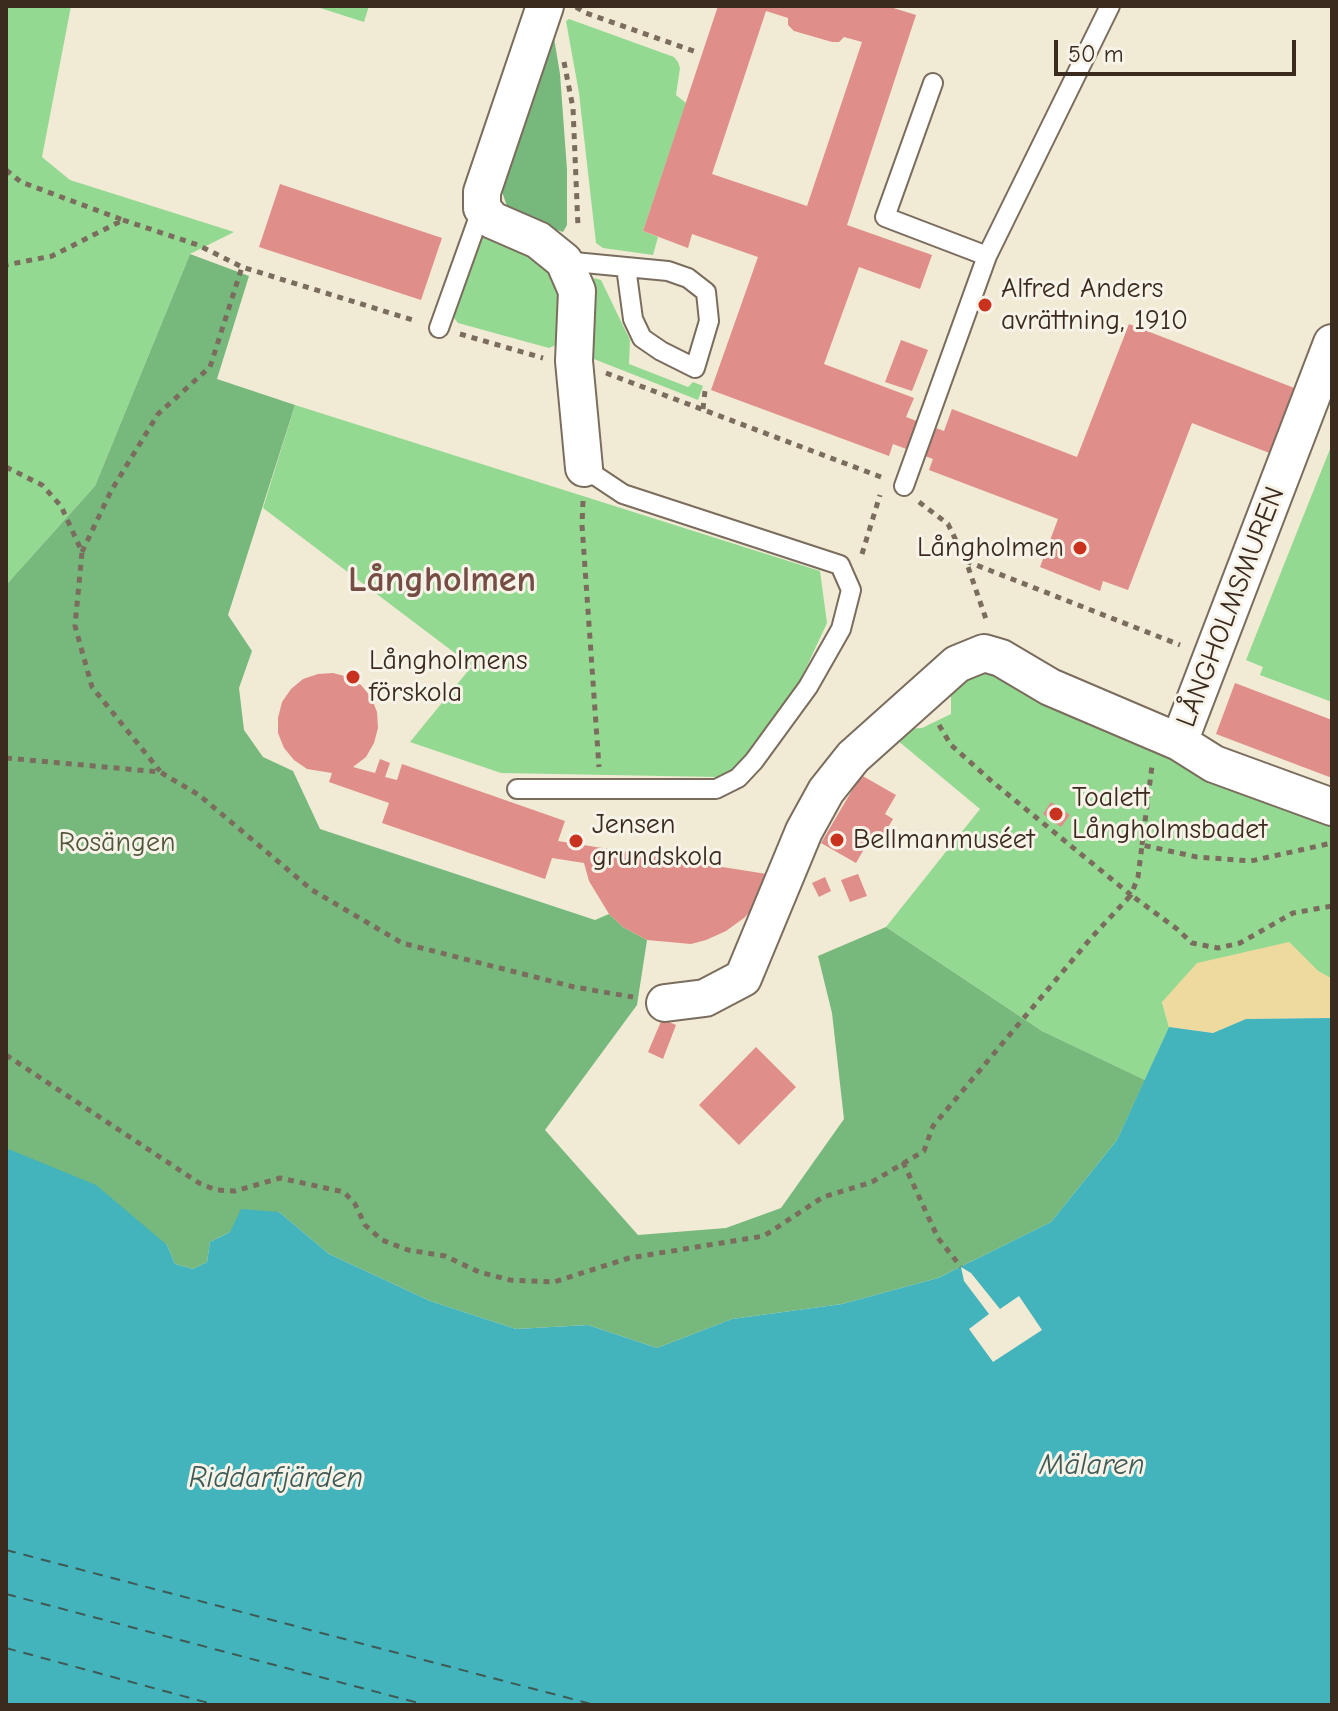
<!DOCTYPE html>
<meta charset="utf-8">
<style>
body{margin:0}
#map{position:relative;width:1338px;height:1711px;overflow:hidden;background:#f1ead5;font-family:"Comic Neue",sans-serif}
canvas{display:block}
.frame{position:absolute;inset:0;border:8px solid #3b2a1e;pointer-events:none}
.scale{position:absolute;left:1054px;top:40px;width:242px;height:36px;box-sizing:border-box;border:4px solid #3b2a1e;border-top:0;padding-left:10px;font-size:24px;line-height:28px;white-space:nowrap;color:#3b2a1e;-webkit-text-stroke:6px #f7f3e8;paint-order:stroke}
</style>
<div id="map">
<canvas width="1338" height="1711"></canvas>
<div class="frame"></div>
<div class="scale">50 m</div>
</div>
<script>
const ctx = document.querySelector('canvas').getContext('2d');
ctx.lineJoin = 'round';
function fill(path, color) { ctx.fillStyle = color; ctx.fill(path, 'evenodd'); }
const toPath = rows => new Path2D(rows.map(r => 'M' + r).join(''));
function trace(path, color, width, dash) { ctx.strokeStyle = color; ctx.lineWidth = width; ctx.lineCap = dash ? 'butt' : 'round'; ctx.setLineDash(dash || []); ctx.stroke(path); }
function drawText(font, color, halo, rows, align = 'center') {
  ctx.font = font + ' "Comic Neue",sans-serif'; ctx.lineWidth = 6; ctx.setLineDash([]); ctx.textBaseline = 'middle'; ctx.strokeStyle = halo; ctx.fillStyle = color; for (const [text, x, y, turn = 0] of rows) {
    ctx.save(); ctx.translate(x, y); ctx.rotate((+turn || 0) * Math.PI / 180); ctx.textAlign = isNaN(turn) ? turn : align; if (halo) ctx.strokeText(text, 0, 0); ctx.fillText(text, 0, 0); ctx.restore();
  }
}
fill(toPath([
 [6,6,71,6,42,157,70,180,234,232,190,254,95,486,6,585],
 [314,6,369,6,364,22],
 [569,19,674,57,678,62,680,68,676,95,686,103,643,231,658,237,653,255,603,248,596,243,579,93,566,21],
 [484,237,532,256,547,267,560,293,558,344,549,348,458,323,454,318,478,241],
 [594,278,601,280,630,340,629,364,688,387,693,382,703,386,698,400,594,359,589,350],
 [295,405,820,571,827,623,800,681,735,772,717,777,501,773,410,742,472,666,263,508],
 [1332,444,1332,702,1260,675,1263,667,1246,660],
 [987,672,1332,826,1332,979,1318,971,1289,942,1162,1002,1169,1027,1145,1080,1042,1031,886,927,980,809,891,735,901,729,922,728,951,714,951,685,962,673]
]), '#94d992');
fill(toPath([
 [553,32,560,74,567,170,567,225,563,232,521,218,508,209,501,189],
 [190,254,249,276,217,379,295,405,228,615,252,651,239,688,244,730,263,757,293,771,320,829,595,920,609,914,623,927,647,940,637,1005,545,1130,638,1235,726,1228,781,1208,844,1119,832,1013,818,956,886,927,1042,1031,1145,1080,1117,1140,1051,1222,938,1278,842,1304,732,1319,657,1348,588,1325,516,1329,430,1301,329,1254,279,1212,230,1232,210,1242,207,1262,193,1269,175,1264,167,1245,6,1148,6,585,95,486]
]), '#77b97c');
fill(toPath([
 [1289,942,1318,971,1332,979,1332,1018,1246,1019,1213,1033,1169,1027,1162,1002,1197,963]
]), '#eeda9e');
fill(toPath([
 [1332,1018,1332,1705,6,1705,6,1148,96,1185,167,1245,175,1264,193,1269,207,1262,210,1242,230,1232,241,1209,279,1212,329,1254,430,1301,516,1329,588,1325,657,1348,732,1319,842,1304,938,1278,1051,1222,1117,1140,1169,1027,1213,1033,1246,1019]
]), '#43b3bc');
fill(toPath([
 [961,1267,971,1273,1000,1309,1019,1296,1042,1330,993,1362,969,1329,989,1314,964,1281]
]), '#f1ead5');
trace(toPath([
 [6,1550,595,1705],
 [6,1594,426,1705],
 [6,1648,216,1705]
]), '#3e5a55', 2, [10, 8]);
fill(toPath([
 [718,6,887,6,916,15,847,225,932,255,920,289,859,267,824,364,914,398,906,417,944,431,952,409,1077,457,1129,324,1297,389,1272,454,1192,423,1128,590,1103,581,1100,591,1040,567,1058,519,929,470,933,459,893,444,889,456,711,390,758,257,692,234,688,248,643,231],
 [766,11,788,18,788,25,794,31,832,42,839,42,844,37,862,42,807,206,712,174],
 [280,184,442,238,421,300,259,247],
 [901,340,928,350,912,391,885,382],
 [333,673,348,677,361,685,371,697,377,712,378,728,374,743,366,757,353,767,375,773,380,759,390,763,385,777,397,780,402,764,565,821,558,841,773,875,761,900,744,918,726,931,706,940,691,944,647,940,623,927,609,914,589,881,584,863,552,858,545,879,382,823,389,803,329,782,332,773,307,769,294,760,284,748,278,733,278,718,282,702,291,689,303,679,318,674],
 [1235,683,1332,720,1332,778,1216,734],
 [861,775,896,795,885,814,893,819,875,849,867,844,856,863,821,843],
 [1051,802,1070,815,1061,827,1043,814],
 [858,874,867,896,850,902,841,880],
 [825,877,831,891,819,897,812,883],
 [662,1019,676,1025,663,1059,648,1052],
 [756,1047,796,1087,739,1145,699,1105]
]), '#e08e8a');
const lane = toPath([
 [933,83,885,217,987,256],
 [564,261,626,267,668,271,688,278,706,292,709,321,695,368,661,351,642,338,633,319,626,267],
 [439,328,482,208],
 [904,486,987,256,1110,6],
 [517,789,716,789,738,778,754,761,808,687,841,629,851,590,840,565,623,494,584,468]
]);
const street = toPath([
 [545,6,482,192,482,208,492,220,538,240,564,261,577,291,574,361,584,468],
 [1179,742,1332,343],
 [665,1003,705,998,743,978,804,831,826,791,853,757,957,664,984,653,1001,658,1050,687,1179,742,1214,764,1332,807]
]);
trace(lane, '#7b6d5e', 22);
trace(street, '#7b6d5e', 40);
trace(toPath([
 [576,7,586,13,696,52],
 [564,62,573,108,578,227],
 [6,170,21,182,123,220,52,256,6,265],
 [123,220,198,245,242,267,416,321],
 [460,334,543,358],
 [606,373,881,477],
 [703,409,705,391],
 [6,467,42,485,61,506,82,552,75,626,92,687,160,771],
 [583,501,582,525,599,767],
 [919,502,948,524,966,561,987,622],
 [82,552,111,491,158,414,210,367,242,267],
 [862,554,880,495],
 [966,561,1180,645],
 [939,725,951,745,989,779,1131,895,1138,877,1142,845,1197,857,1251,861,1332,843],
 [6,758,160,772,199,795,312,890,402,943,574,987,633,997],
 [1142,845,1152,766],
 [6,1055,199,1183,216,1190,235,1191,280,1178,344,1192,355,1204,365,1225,382,1240,408,1250,445,1256,479,1272,510,1280,554,1282,629,1258,764,1236,823,1197,872,1182,924,1151,933,1126,1091,938,1131,895,1177,929,1192,943,1218,948,1240,943,1293,913,1332,906],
 [903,1162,938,1238,961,1267]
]), '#7b6d5e', 5, [6, 6]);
trace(lane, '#fff', 18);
trace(street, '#fff', 36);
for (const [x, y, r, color] of [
 [985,305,8,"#c8321e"],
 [1080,548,8,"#c8321e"],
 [353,677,8,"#c8321e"],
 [1056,814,8,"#c8321e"],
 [837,840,8,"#c8321e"],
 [576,841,8,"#c8321e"]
]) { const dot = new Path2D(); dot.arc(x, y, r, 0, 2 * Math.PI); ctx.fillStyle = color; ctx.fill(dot); trace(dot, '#f7f3e8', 3); }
drawText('28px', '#3b2a1e', '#f7f3e8', [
 ["Alfred Anders",1001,289],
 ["avrättning, 1910",1001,321],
 ["Långholmen",1064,548,"right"],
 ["Långholmens",369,661],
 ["förskola",369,693],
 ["Toalett",1072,798],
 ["Långholmsbadet",1072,830],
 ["Jensen",592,825],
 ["grundskola",592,857],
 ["Bellmanmuséet",853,840]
], 'left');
drawText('28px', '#3b2a1e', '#f7f3e8', [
 ["LÅNGHOLMSMUREN",1231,607,-69]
]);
drawText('28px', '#51563b', '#f7f3e8', [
 ["Rosängen",117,843]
]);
drawText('italic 30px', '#3e5a55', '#f7f3e8', [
 ["Mälaren",1092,1466],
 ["Riddarfjärden",276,1479]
]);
drawText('bold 36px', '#754d44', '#f7f3e8', [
 ["Långholmen",442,581]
]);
</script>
